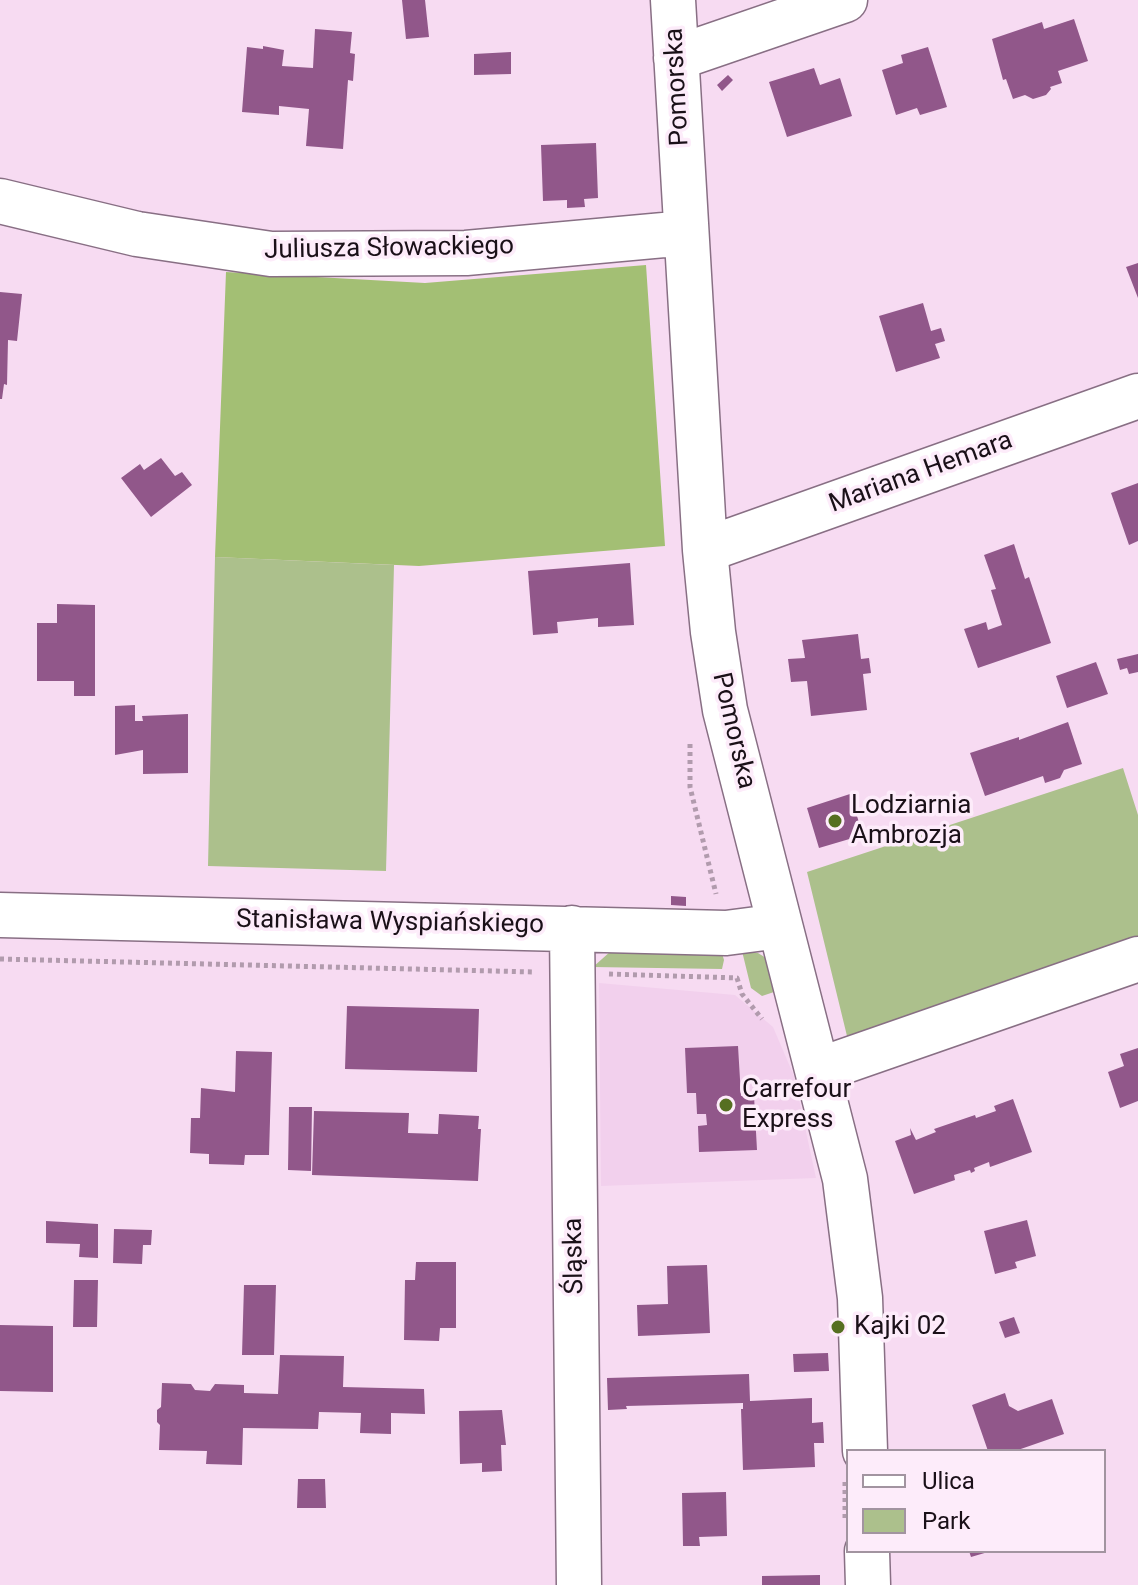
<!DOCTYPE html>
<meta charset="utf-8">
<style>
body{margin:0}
#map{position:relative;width:1138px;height:1585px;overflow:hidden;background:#f7dbf2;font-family:Roboto,sans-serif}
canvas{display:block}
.legend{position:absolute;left:846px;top:1449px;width:260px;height:104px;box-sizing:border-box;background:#fdecfa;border:2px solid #a294a0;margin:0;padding:10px 14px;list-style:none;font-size:24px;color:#1a1018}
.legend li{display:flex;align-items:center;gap:16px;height:40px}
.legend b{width:40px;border:2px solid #a294a0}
</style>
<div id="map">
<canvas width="1138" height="1585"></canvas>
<ul class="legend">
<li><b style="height:10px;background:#fff"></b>Ulica</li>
<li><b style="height:22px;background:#acc08c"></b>Park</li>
</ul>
</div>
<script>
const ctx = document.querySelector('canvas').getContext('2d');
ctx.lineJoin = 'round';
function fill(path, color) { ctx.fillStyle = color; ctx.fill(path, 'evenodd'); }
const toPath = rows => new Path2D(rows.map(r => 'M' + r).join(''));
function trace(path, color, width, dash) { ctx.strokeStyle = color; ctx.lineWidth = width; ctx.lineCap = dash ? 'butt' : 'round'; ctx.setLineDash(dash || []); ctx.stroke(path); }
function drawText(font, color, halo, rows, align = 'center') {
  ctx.font = font + ' Roboto,sans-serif'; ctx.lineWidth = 7; ctx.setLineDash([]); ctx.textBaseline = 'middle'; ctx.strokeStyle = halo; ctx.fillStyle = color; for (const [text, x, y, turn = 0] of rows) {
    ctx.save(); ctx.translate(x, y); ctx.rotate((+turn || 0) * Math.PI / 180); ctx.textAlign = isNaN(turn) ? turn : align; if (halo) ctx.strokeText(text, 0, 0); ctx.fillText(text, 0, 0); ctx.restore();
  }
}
fill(toPath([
 [599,983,735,995,773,1027,794,1076,816,1178,601,1186]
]), '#f2d0ed');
fill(toPath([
 [215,557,394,565,386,871,208,866],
 [1123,768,1138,815,1138,942,869,1041,847,1036,807,872],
 [721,950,724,960,722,969,593,967,611,951],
 [742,951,758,953,766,958,780,990,762,996,751,988]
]), '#acc08c');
fill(toPath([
 [646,265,665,546,419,566,215,557,226,272,425,283]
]), '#a3bf74');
fill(toPath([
 [402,0,425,0,429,37,406,39],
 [1074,19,1088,61,1058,71,1062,83,1050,87,1051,89,1046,95,1033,99,1025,95,1013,99,1006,79,1003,80,992,39,1042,22,1044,29],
 [315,29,352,32,350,53,355,54,353,81,348,80,343,149,306,146,309,109,279,106,279,115,242,112,247,47,263,49,263,46,284,50,282,66,313,68],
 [928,47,947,107,920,115,917,108,896,115,882,70,903,63,901,55],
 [511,52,511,74,474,75,474,54],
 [814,68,820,85,840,78,852,116,787,137,769,82],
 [728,75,733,80,722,91,717,85],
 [596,143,598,198,584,199,585,207,567,208,567,200,543,201,541,145],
 [1138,263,1138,298,1126,267],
 [0,292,22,294,17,341,8,340,7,385,4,384,2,399,0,399],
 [923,303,931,331,941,328,945,341,935,344,940,358,896,372,879,316],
 [161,458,175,476,182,472,192,485,151,517,121,478,140,464,144,470],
 [1138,483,1138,541,1129,545,1111,493],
 [1014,544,1025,579,1029,577,1051,643,978,668,964,629,986,622,988,630,1002,625,991,590,996,589,984,555],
 [630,563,634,625,598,627,598,618,557,622,558,633,533,635,528,571],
 [57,604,95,605,95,696,74,696,74,681,37,681,37,623,57,623],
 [858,634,861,659,869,658,871,673,863,674,867,710,811,716,807,681,791,682,788,659,805,658,802,640],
 [1138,654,1138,672,1129,674,1127,668,1120,670,1117,659],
 [1096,662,1108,694,1067,708,1056,676],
 [135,705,135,721,143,721,142,716,188,714,188,773,143,774,143,750,115,755,115,706],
 [1068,722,1082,764,1064,770,1060,778,1045,783,1043,776,985,796,970,753,1019,737,1019,740],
 [850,794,863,835,819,848,807,808],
 [671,896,686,897,686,906,671,905],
 [347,1006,479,1009,477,1072,345,1069],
 [738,1046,741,1096,754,1096,757,1150,699,1152,698,1126,707,1125,706,1114,697,1114,696,1093,687,1093,685,1048],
 [1138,1048,1138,1101,1120,1108,1108,1072,1124,1066,1120,1054],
 [236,1051,272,1052,269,1155,245,1155,244,1165,209,1164,209,1154,190,1153,191,1118,200,1118,201,1088,235,1092],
 [1013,1099,1032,1152,990,1167,989,1162,974,1168,975,1171,971,1173,970,1170,954,1175,955,1180,914,1194,895,1141,911,1135,910,1128,916,1140,936,1132,934,1129,975,1115,976,1118,996,1111,994,1106],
 [289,1107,312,1107,311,1171,288,1170],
 [314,1111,409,1113,408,1133,438,1134,439,1114,479,1116,478,1129,481,1129,478,1181,312,1175],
 [1027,1220,1036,1256,1015,1262,1017,1268,995,1274,984,1231],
 [46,1221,98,1224,98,1258,79,1257,80,1244,46,1243],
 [114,1229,152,1230,151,1245,143,1245,142,1264,113,1263],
 [416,1262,456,1262,456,1328,440,1328,439,1341,404,1340,405,1280,415,1280],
 [707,1265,710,1333,638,1336,637,1305,668,1304,667,1266],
 [74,1280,98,1280,97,1327,73,1327],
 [244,1285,276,1285,274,1355,242,1355],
 [1014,1317,1020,1333,1005,1338,999,1322],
 [0,1325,53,1326,53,1392,0,1391],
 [828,1353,829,1371,794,1372,793,1354],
 [280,1355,344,1356,343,1387,424,1389,425,1414,391,1413,391,1434,360,1433,361,1413,319,1412,318,1429,243,1428,242,1465,206,1464,207,1451,159,1450,160,1425,157,1422,157,1410,161,1407,162,1383,191,1384,195,1390,210,1391,215,1384,244,1385,244,1393,278,1394],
 [749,1374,750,1401,812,1398,812,1423,823,1422,824,1443,814,1443,815,1467,743,1470,741,1409,743,1409,743,1403,626,1406,627,1409,608,1410,607,1378],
 [1005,1393,1009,1406,1018,1411,1052,1399,1064,1434,1015,1451,988,1451,972,1405],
 [502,1410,506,1445,501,1445,502,1471,482,1472,482,1463,460,1464,459,1411],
 [298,1479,325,1479,326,1508,297,1508],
 [726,1492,727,1536,699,1537,700,1546,683,1546,682,1493],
 [969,1551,988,1551,988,1552,971,1557],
 [820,1575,820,1585,762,1585,762,1576]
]), '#91578a');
const minor = toPath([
 [673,0,705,550,713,632,725,710,845,1179,860,1298,865,1451],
 [676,58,845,0],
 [0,201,137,234,271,254,466,253,686,233],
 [705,550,1138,396],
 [0,915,726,933,780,926],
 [572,928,579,1585],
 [819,1070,1138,959],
 [867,1551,868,1585]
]);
trace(minor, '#886f84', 47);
trace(toPath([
 [690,744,690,787,716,894],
 [0,959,535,972],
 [609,974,737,978,742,994,762,1019],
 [845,1482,845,1520]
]), '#b19bad', 5, [4, 4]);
trace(minor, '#fff', 44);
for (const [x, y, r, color] of [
 [835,821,8,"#566f21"],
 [726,1105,8,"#566f21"],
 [838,1327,8,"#566f21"]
]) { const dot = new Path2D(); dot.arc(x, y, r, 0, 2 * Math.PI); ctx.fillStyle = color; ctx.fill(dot); trace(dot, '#fdecfa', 3); }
drawText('26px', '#1a1018', '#fdecfa', [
 ["Pomorska",678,87,-93],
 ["Juliusza Słowackiego",389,249,-1],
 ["Mariana Hemara",921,473,-20],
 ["Pomorska",733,731,77],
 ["Stanisława Wyspiańskiego",390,923,1],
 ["Śląska",575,1256,-91]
]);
drawText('26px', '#1a1018', '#fdecfa', [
 ["Lodziarnia",851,806],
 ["Ambrozja",851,836],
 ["Carrefour",742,1090],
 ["Express",742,1120],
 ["Kajki 02",854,1327]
], 'left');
</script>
